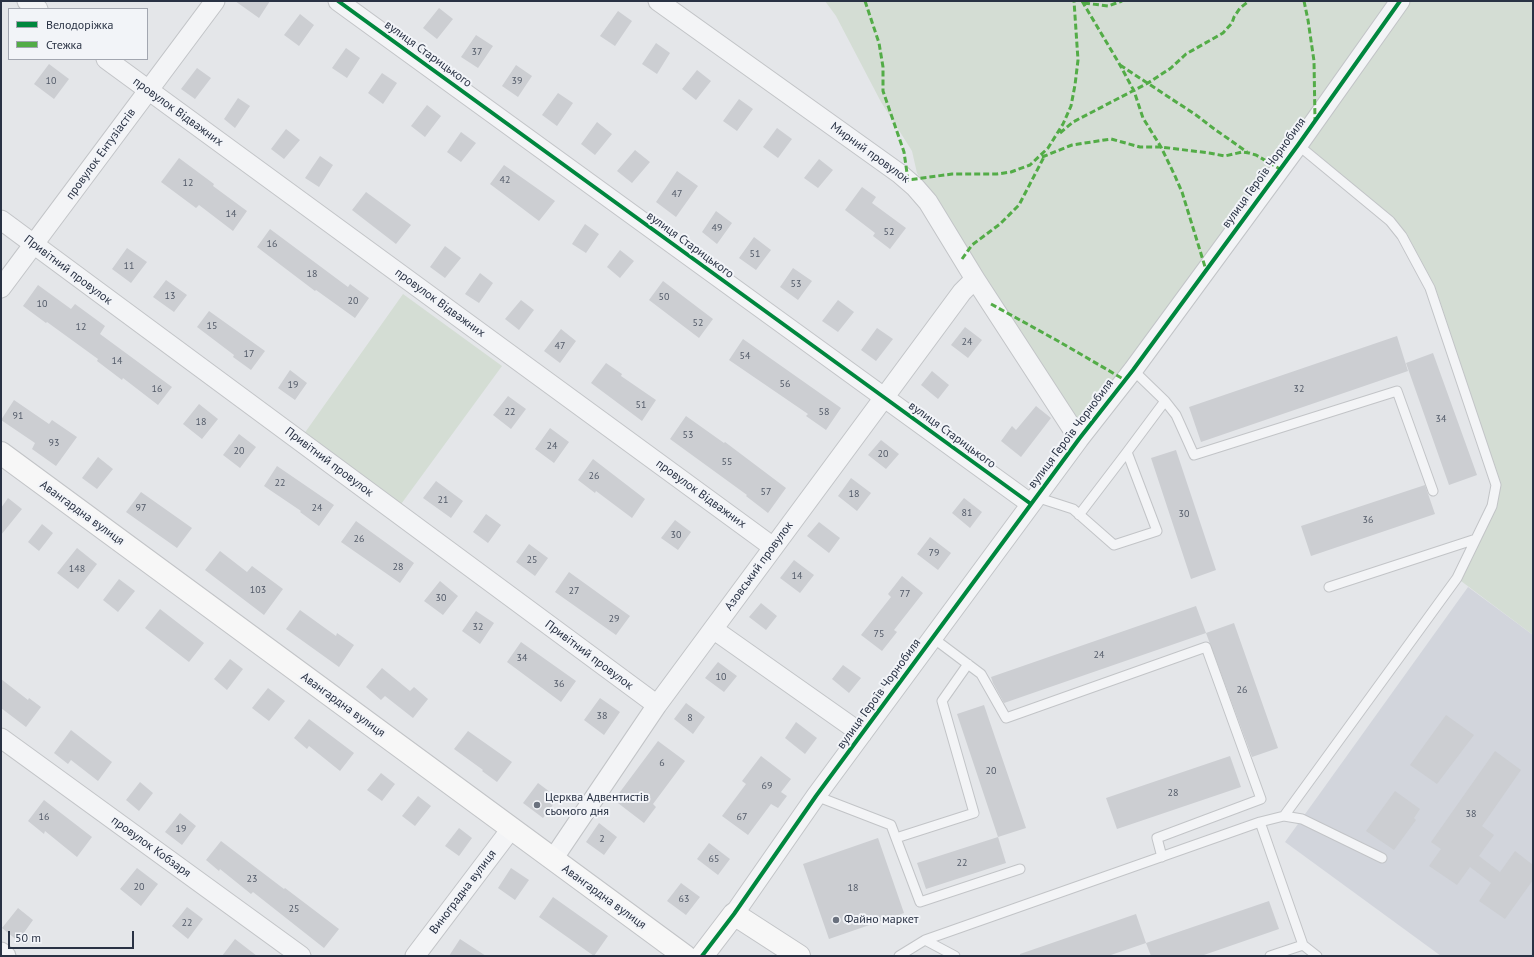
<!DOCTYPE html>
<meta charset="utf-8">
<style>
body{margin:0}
#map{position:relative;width:1534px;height:957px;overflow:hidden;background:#e4e6e9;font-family:"PT Sans",sans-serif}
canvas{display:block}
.frame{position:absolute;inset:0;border:2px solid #293244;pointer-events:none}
.legend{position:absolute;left:8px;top:8px;width:140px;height:52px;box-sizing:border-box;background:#f2f4f8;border:1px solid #a2a6b0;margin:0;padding:5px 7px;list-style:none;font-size:12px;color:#293244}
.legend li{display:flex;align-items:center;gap:8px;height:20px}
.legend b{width:20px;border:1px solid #a2a6b0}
.scale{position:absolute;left:8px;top:931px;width:126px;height:18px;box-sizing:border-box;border:2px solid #293244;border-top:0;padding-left:5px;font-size:12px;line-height:14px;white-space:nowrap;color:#293244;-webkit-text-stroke:3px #f2f4f8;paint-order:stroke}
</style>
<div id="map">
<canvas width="1534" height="957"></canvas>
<div class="frame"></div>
<ul class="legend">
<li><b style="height:5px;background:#00873e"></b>Велодоріжка</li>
<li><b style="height:5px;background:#53ac47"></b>Стежка</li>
</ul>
<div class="scale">50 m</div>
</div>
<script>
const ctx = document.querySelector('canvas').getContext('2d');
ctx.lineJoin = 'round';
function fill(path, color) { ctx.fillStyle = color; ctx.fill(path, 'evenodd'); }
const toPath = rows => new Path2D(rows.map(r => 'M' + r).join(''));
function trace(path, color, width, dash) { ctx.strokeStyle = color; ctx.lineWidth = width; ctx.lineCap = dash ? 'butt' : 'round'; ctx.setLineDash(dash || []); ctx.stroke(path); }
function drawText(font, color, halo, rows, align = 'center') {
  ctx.font = font + ' "PT Sans",sans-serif'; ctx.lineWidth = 4; ctx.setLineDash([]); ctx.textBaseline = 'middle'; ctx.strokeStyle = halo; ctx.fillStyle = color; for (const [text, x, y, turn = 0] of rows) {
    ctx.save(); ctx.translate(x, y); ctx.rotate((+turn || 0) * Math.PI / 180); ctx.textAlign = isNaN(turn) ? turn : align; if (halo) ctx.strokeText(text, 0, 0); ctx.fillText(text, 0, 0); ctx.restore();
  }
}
fill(toPath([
 [1468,587,1533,635,1533,956,1441,956,1285,842]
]), '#d2d5dc');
fill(toPath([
 [825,1,1396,1,1202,270,1077,428,939,213,917,173,912,151,881,102,836,16],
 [1400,1,1533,1,1533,635,1457,578,1492,506,1496,485,1430,288,1402,236,1298,145],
 [403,294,502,366,396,511,299,441]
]), '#d4ddd4');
fill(toPath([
 [235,1,270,1,259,18],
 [439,8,453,19,437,39,423,28],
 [618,11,632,21,615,46,600,36],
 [300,14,314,25,299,46,284,35],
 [476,35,493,46,478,68,461,57],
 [656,43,670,53,657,74,642,64],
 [346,48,360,58,347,78,332,68],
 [49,64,69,79,54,99,34,84],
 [516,65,532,76,518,97,502,86],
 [197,68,211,78,195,99,181,89],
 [697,70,711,81,696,100,682,89],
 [382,73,397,83,383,104,368,93],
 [558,93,573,103,557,126,542,115],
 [238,98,250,106,235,128,224,119],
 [739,99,753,109,737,131,723,121],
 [427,105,441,116,425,137,411,126],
 [597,122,612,134,595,155,581,144],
 [777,128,792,139,778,158,763,147],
 [286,129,300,140,284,159,271,149],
 [461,132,476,143,461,162,447,152],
 [635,150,650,162,632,183,617,171],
 [320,156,333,165,319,187,305,178],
 [179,158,214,184,213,186,247,211,233,231,199,205,196,208,161,182],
 [819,159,833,170,818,188,804,178],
 [504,165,555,201,539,221,490,184],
 [677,171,698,186,676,217,656,202],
 [862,187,876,197,872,203,906,228,890,249,873,236,875,233,845,210],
 [366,192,411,225,396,244,352,210],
 [716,211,732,223,717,244,702,232],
 [585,224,599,234,586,253,572,244],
 [270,229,348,287,350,284,369,298,355,318,316,290,315,291,257,247],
 [754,237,771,250,756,270,739,258],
 [445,246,461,258,445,278,430,267],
 [127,248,147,262,131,283,112,269],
 [620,250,634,261,620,278,607,267],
 [793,268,812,281,798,300,780,287],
 [480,273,493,283,479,303,465,294],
 [166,280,187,295,174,312,153,297],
 [663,281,713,319,699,338,649,300],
 [38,285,71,309,75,304,105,326,100,334,172,387,158,405,123,378,122,380,97,361,98,359,47,322,46,323,23,306],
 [521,300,534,310,519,330,505,319],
 [838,300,854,312,838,332,822,321],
 [209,311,265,351,251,370,233,357,234,355,197,327],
 [965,327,982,340,968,358,951,345],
 [877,328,893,339,876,361,861,350],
 [561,329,576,341,560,363,544,351],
 [1397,336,1408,371,1201,442,1189,407],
 [743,339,841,408,826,430,806,416,808,414,729,360],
 [1433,353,1477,475,1449,485,1406,363],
 [606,363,622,374,621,376,656,400,642,421,591,383],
 [290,370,307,383,295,400,278,388],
 [932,371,949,385,938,399,921,385],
 [508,396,526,409,511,429,493,415],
 [14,400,49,424,52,420,77,437,56,466,32,449,35,443,1,420],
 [199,404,218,419,202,439,183,424],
 [1036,406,1051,418,1021,457,1001,441,1012,426,1016,430],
 [686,416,724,443,725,442,786,488,768,513,746,496,747,495,670,439],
 [550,428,569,442,554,463,535,449],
 [239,434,256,447,240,468,223,455],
 [881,440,899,454,886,469,868,455],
 [1176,450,1216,570,1191,579,1151,458],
 [98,457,113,469,97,489,82,478],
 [593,459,645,499,632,518,596,491,595,493,578,480],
 [277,466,334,505,319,526,300,512,301,511,264,486],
 [851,478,871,493,857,511,838,496],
 [436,481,463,501,451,518,423,498],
 [1425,485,1435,514,1311,556,1301,526],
 [141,492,192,528,177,548,126,512],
 [8,498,22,509,1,535,1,508],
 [964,498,982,512,970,528,952,513],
 [486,514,501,525,488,543,473,532],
 [675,520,691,532,678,550,661,538],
 [356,521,414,563,400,583,341,542],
 [819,522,840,538,829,553,807,536],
 [42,524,53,533,39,551,28,542],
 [930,537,951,553,938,570,917,554],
 [529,544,548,558,535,576,516,562],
 [77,548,97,564,78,589,57,573],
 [220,551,247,572,252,566,283,589,264,615,205,570],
 [794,560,814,575,800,593,780,578],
 [569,572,630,616,616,635,555,592],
 [902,576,923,593,894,630,897,632,882,651,861,635,891,597,888,594],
 [119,579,135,591,118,612,103,600],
 [440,581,458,596,443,615,424,601],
 [761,603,777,616,766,630,749,617],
 [1196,606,1206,633,1004,703,993,683,991,677],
 [160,609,204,643,189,662,145,628],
 [300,610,336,636,337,633,354,645,339,667,286,629],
 [476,611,494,623,480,644,462,631],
 [1234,623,1278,748,1252,757,1206,633],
 [521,642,576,681,561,702,507,662],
 [230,659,243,669,227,690,214,679],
 [718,662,737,676,724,692,705,678],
 [843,665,861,678,849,693,832,679],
 [382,668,410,691,414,687,428,699,413,718,385,696,381,700,366,687],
 [1,679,28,700,29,698,41,707,26,727,1,708],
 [268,688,285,701,269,721,252,708],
 [600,698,620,712,604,735,584,720],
 [686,703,705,717,693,734,674,719],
 [984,705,1026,828,998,837,957,714],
 [1446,715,1474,735,1437,784,1410,765],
 [309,719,354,753,340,771,309,746,307,749,294,738],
 [796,722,817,738,805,754,785,738],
 [71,730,112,762,98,781,71,760,68,764,54,753],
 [468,731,512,762,497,782,482,771,483,770,454,749],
 [658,741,685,761,653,804,656,807,644,823,614,800],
 [1495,751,1521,770,1482,826,1494,835,1479,856,1500,872,1515,851,1533,865,1533,880,1505,919,1479,901,1491,883,1470,867,1457,885,1429,866,1441,849,1431,842],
 [761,756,791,779,781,792,787,796,778,808,771,804,748,835,722,816,746,784,742,781],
 [1230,756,1241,787,1117,829,1106,798],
 [381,773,395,784,382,801,367,790],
 [140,782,153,793,139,811,126,800],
 [538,783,558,798,543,818,523,803],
 [1395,791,1420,809,1414,818,1416,820,1394,850,1366,831],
 [418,796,431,806,415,826,402,816],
 [44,800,92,837,77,857,45,831,44,834,28,821],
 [180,813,196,826,182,845,165,832],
 [599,823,617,837,604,855,586,842],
 [459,828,472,838,459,856,445,846],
 [998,837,1006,863,926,889,917,863],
 [878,838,904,913,829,939,803,864],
 [221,841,284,889,285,888,339,929,324,948,253,892,251,894,220,869,219,871,206,860],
 [709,843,730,859,718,875,697,859],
 [137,868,158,884,141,906,120,889],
 [511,868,529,880,515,900,498,888],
 [681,883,700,897,686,915,667,901],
 [553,897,608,936,594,956,539,917],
 [1269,901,1279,929,1201,956,1151,956,1146,943],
 [187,907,203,919,188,939,172,926],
 [18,908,33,920,18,941,2,928],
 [1136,914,1146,943,1108,956,1020,956,1020,954],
 [235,939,257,956,222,956],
 [460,939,486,956,449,956]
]), '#ccced2');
const lane = toPath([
 [1165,401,1176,415,1194,455,1397,391,1433,491],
 [1036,497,1073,509,1114,545,1157,531,1127,452,1165,401,1133,370],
 [1079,515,1127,452],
 [1329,587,1476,539],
 [933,638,981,674,1006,718,1206,647,1261,799,1157,838,1162,857],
 [816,796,891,825,920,902,1020,869],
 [1284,816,1457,578,1492,506,1496,485,1430,288,1402,236,1390,221,1298,145],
 [1260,822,1303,945],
 [896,838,974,813,942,701,968,664],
 [925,940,955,956],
 [899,956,925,940,1260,822,1284,816,1302,819,1382,858],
 [1270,956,1303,945,1317,956]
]);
const street = toPath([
 [27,1,38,9],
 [338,1,1031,504],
 [658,1,900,174,915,187,928,202,975,279,1079,439],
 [106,59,773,547],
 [1,220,657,705],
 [1,288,215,1],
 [713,629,862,734],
 [1,738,301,956],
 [553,859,657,705,962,292,975,279],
 [734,914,816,796,1079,439,1133,370,1298,145,1400,1],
 [1,952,6,956],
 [415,956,511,829]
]);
const secondary = toPath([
 [1,453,685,956],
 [702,956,734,914,799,956]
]);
trace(lane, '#c2c4c7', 11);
trace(street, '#c2c4c7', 21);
trace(secondary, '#c2c4c7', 24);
trace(lane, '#f3f4f6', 9);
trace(street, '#f3f4f6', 19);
trace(secondary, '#f7f7f7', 22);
trace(toPath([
 [865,1,879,43,883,67,883,91,904,152,908,180,952,174,997,174,1011,172,1030,165,1048,148,1063,124,1071,106,1075,85,1078,60,1074,1],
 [1082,1,1120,65,1134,91,1143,118,1161,147,1175,176,1182,192,1206,270],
 [1304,1,1308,20,1314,61,1315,120],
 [1084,3,1108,6,1122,1],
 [1120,65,1196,115,1213,128,1247,152],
 [1060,133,1073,122,1148,83,1171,68,1186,54,1223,33,1232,23,1234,17,1240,8,1249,1],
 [1042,157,1072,145,1111,139,1140,147,1161,147,1209,153,1225,156,1242,152,1249,153,1256,155,1280,169],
 [962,259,972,245,1000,224,1019,205,1045,155],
 [991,304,1058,341,1125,380]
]), '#53ac47', 3, [6, 3]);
trace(toPath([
 [338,1,1031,504],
 [702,956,734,914,816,796,1079,439,1133,370,1298,145,1400,1]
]), '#00873e', 4);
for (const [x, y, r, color] of [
 [537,805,4,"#6a717e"],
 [836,920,4,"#6a717e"]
]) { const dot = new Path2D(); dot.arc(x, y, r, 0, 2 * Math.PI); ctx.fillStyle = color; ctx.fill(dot); trace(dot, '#f2f4f8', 1.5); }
drawText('10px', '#525a68', null, [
 ["37",477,52],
 ["10",51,81],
 ["39",517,81],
 ["42",505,180],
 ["12",188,183],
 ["47",677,194],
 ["14",231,214],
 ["49",717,228],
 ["52",889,232],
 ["16",272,244],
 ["51",755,254],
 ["11",129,266],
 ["18",312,274],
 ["53",796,284],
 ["13",170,296],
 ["50",664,297],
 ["20",353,301],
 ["10",42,304],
 ["52",698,323],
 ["15",212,326],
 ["12",81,327],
 ["24",967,342],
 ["47",560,346],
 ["17",249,354],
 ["54",745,356],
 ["14",117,361],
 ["56",785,384],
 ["19",293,385],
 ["16",157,389],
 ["32",1299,389],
 ["51",641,405],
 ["22",510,412],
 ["58",824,412],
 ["91",18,416],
 ["34",1441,419],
 ["18",201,422],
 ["53",688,435],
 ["93",54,443],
 ["24",552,446],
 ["20",239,451],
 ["20",883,454],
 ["55",727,462],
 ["26",594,476],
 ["22",280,483],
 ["57",766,492],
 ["18",854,494],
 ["21",443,500],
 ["97",141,508],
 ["24",317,508],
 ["81",967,513],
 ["30",1184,514],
 ["36",1368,520],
 ["30",676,535],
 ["26",359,539],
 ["79",934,553],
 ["25",532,560],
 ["28",398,567],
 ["148",77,569],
 ["14",797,576],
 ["103",258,590],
 ["27",574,591],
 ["77",905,594],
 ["30",441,598],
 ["29",614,619],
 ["32",478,627],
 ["75",879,634],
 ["24",1099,655],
 ["34",522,658],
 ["10",721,677],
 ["36",559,684],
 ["26",1242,690],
 ["38",602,716],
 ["8",690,718],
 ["6",662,763],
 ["20",991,771],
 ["69",767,786],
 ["28",1173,793],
 ["38",1471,814],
 ["16",44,817],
 ["67",742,817],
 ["19",181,829],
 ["2",602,839],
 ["65",714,859],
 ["22",962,863],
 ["23",252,879],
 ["20",139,887],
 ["18",853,888],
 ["63",684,899],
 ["25",294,909],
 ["22",187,923]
]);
drawText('12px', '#293244', '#f2f4f8', [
 ["вулиця Старицького",428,54,36],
 ["провулок Відважних",178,112,36],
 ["Мирний провулок",870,153,36],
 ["провулок Ентузіастів",101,154,-54],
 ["вулиця Героїв Чорнобиля",1264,173,-54],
 ["вулиця Старицького",690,245,36],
 ["Привітний провулок",68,270,37],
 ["провулок Відважних",440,303,36],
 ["вулиця Героїв Чорнобиля",1071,434,-53],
 ["вулиця Старицького",952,435,36],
 ["Привітний провулок",329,462,37],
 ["провулок Відважних",701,494,36],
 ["Авангардна вулиця",82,513,36],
 ["Азовський провулок",759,566,-54],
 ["Привітний провулок",589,655,37],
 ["вулиця Героїв Чорнобиля",879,694,-54],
 ["Авангардна вулиця",343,705,36],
 ["провулок Кобзаря",151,847,36],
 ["Виноградна вулиця",463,892,-53],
 ["Авангардна вулиця",604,897,36]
]);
drawText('12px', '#293244', '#f2f4f8', [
 ["Церква Адвентистів",545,798],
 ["сьомого дня",545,812],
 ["Файно маркет",844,920]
], 'left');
</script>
